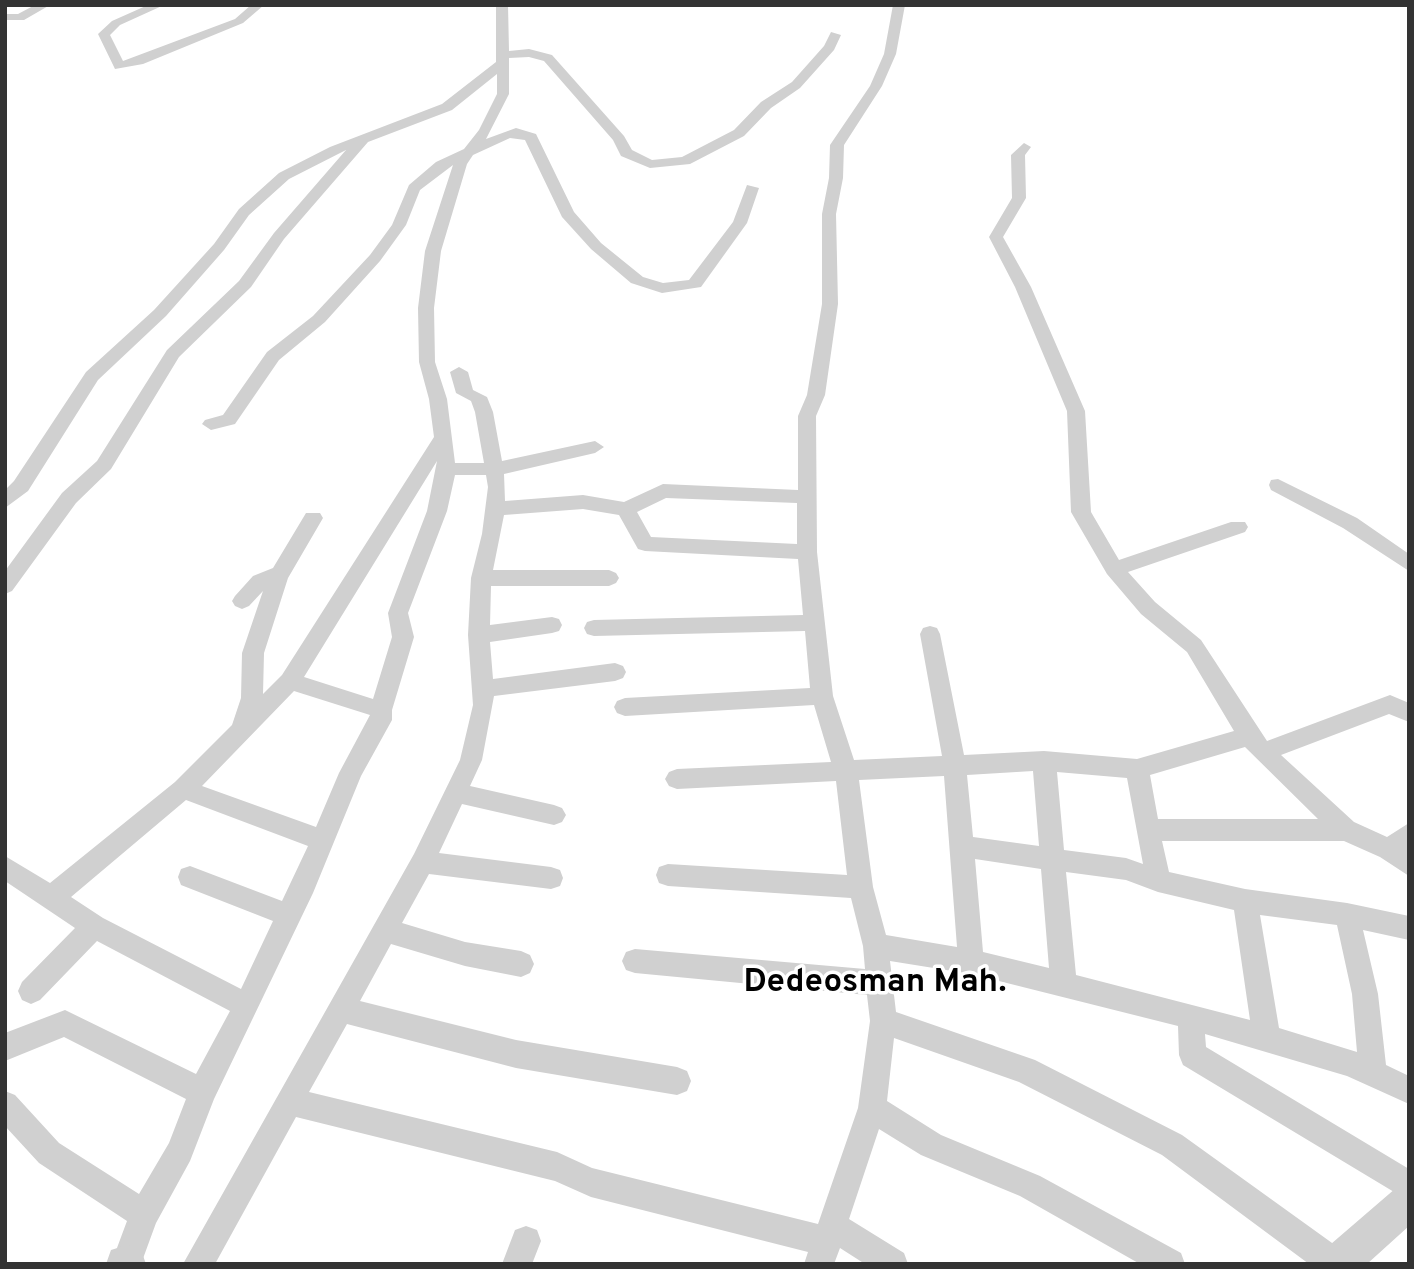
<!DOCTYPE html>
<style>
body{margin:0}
#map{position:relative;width:1414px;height:1269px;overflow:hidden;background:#fff;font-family:Overpass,sans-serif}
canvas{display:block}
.frame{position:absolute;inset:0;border:7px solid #333;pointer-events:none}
</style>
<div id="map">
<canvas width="1414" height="1269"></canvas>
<div class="frame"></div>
</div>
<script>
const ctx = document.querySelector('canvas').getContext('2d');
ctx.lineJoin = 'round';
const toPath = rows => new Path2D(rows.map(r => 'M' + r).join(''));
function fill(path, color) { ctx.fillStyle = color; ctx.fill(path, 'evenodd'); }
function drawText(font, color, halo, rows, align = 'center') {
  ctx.font = font + ' Overpass,sans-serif'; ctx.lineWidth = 7; ctx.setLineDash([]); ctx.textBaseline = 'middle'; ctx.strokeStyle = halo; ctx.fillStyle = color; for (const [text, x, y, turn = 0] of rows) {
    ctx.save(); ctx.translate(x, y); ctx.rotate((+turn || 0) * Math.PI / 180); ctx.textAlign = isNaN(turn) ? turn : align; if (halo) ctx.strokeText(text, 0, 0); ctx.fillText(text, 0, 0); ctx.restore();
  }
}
fill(toPath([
 [35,5,50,5,24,20,5,20,5,14,18,14,35,5],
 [148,5,164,5,120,25,110,35,123,61,235,19,251,5,264,5,243,23,143,64,115,69,98,34,112,21,148,5],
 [496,5,508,5,509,51,529,49,552,55,624,136,632,150,652,160,682,157,734,130,761,102,792,82,824,46,831,32,841,35,834,50,800,88,771,108,744,136,690,164,650,168,621,156,613,140,544,61,529,57,509,58,509,94,486,139,516,128,536,134,574,212,601,243,643,277,663,283,689,280,733,222,747,185,759,188,747,223,701,287,662,293,631,283,591,249,562,217,525,140,510,138,473,155,467,164,441,251,434,308,435,362,447,399,455,463,484,463,475,412,471,401,456,393,450,372,459,367,468,372,473,390,487,397,493,412,502,461,595,441,604,447,595,453,504,474,505,501,583,495,624,502,663,484,798,490,798,416,807,395,822,304,822,214,829,178,830,145,870,86,884,54,893,5,905,5,896,54,882,86,844,145,843,178,836,214,838,304,825,395,816,416,817,552,833,696,854,760,942,756,920,634,923,628,930,626,937,628,940,634,964,755,1044,751,1137,759,1234,731,1187,652,1141,614,1107,574,1071,512,1067,411,1015,287,989,237,1012,198,1011,155,1024,143,1031,147,1025,155,1026,198,1003,237,1031,287,1085,411,1091,512,1119,560,1231,522,1245,522,1248,527,1245,532,1128,572,1155,602,1201,640,1267,741,1390,695,1409,703,1409,722,1389,714,1281,755,1354,822,1387,837,1409,823,1409,876,1380,857,1344,841,1162,841,1169,872,1245,889,1347,903,1409,916,1409,940,1363,930,1378,994,1386,1065,1409,1076,1409,1104,1347,1076,1205,1034,1206,1047,1409,1169,1409,1201,1183,1065,1179,1055,1178,1026,971,974,890,961,896,1012,1035,1060,1182,1135,1346,1253,1350,1264,1309,1264,1162,1155,1019,1082,894,1038,887,1101,941,1135,1040,1176,1181,1253,1185,1264,1140,1264,1020,1196,921,1155,879,1129,849,1219,904,1253,908,1264,865,1264,840,1248,834,1264,804,1264,808,1252,591,1197,555,1181,296,1117,215,1264,183,1264,414,854,460,760,473,705,468,635,471,578,482,534,488,487,486,475,455,475,447,511,408,613,414,637,392,710,392,720,361,776,313,893,214,1099,190,1161,156,1223,141,1264,111,1264,127,1221,39,1163,5,1126,5,1091,15,1095,59,1143,139,1194,169,1143,186,1099,64,1037,5,1061,5,1033,65,1010,196,1074,230,1011,97,941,40,1000,31,1004,22,1000,18,991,22,982,75,928,5,881,5,856,50,883,175,782,232,725,241,698,242,653,263,591,249,606,242,609,235,606,232,601,235,596,253,576,273,568,306,513,320,513,323,518,288,578,264,653,263,694,282,675,434,437,429,399,419,362,418,308,425,251,453,165,420,190,406,225,380,261,325,322,279,360,235,424,211,430,202,424,205,420,223,415,267,352,313,316,370,255,392,225,409,185,436,162,464,149,479,130,497,94,497,74,452,110,368,142,284,239,251,287,179,357,111,469,76,503,12,591,5,594,5,571,62,493,97,461,167,350,239,281,274,233,346,150,289,179,249,215,224,250,166,316,98,380,28,491,5,508,5,490,14,481,86,372,154,310,214,244,239,209,279,173,330,147,442,104,496,62,496,5],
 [437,461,427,511,388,613,392,637,373,699,304,677,437,461],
 [666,498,797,503,797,544,651,537,637,512,666,498],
 [583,509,619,515,638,549,645,551,798,559,803,615,594,620,587,622,584,628,587,634,594,636,805,631,810,688,625,698,617,701,614,707,617,713,625,716,814,705,831,762,677,769,669,772,665,779,669,786,677,789,836,781,847,875,668,864,659,867,656,875,659,883,668,886,851,898,863,946,865,969,635,949,626,952,622,961,626,970,635,973,867,995,870,1021,858,1108,818,1224,592,1168,557,1152,309,1092,347,1024,516,1068,677,1095,687,1091,691,1081,687,1071,677,1067,516,1040,360,1001,391,944,465,966,521,977,530,973,534,964,530,955,521,951,465,942,402,923,429,874,551,889,560,886,563,878,560,870,551,867,439,853,462,804,554,825,562,822,566,815,562,808,554,805,470,786,482,760,494,696,615,681,623,678,626,672,623,666,615,663,493,679,490,642,552,633,559,631,562,625,559,619,552,617,490,625,491,586,609,586,616,583,619,578,616,573,609,570,493,570,504,515,583,509],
 [294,691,370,715,339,773,316,827,202,786,294,691],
 [1245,747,1318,819,1158,819,1150,775,1245,747],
 [1033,771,1039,846,973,837,967,775,1033,771],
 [1057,772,1127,778,1143,864,1126,858,1064,850,1057,772],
 [944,776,957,947,886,935,873,887,859,780,944,776],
 [186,800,308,846,282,901,190,866,181,869,178,877,181,885,273,921,241,989,103,918,71,897,186,800],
 [975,859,1041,869,1049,968,983,952,975,859],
 [1066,872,1126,880,1158,892,1234,910,1250,1020,1076,975,1066,872],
 [1260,915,1337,925,1352,994,1357,1052,1279,1028,1260,915],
 [1278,479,1357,518,1409,554,1409,571,1343,528,1271,490,1269,485,1271,480,1278,479],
 [526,1226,537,1230,541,1241,532,1264,502,1264,515,1230,526,1226]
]), '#d0d0d0');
fill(toPath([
 [1409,1183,1409,1226,1367,1264,1319,1264,1324,1250,1396,1188,1409,1183],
 [127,1245,141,1250,146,1264,106,1264,111,1250,127,1245]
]), '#d0d0d0');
drawText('bold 33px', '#000', '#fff', [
 ["Dedeosman Mah.",875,984]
]);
</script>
